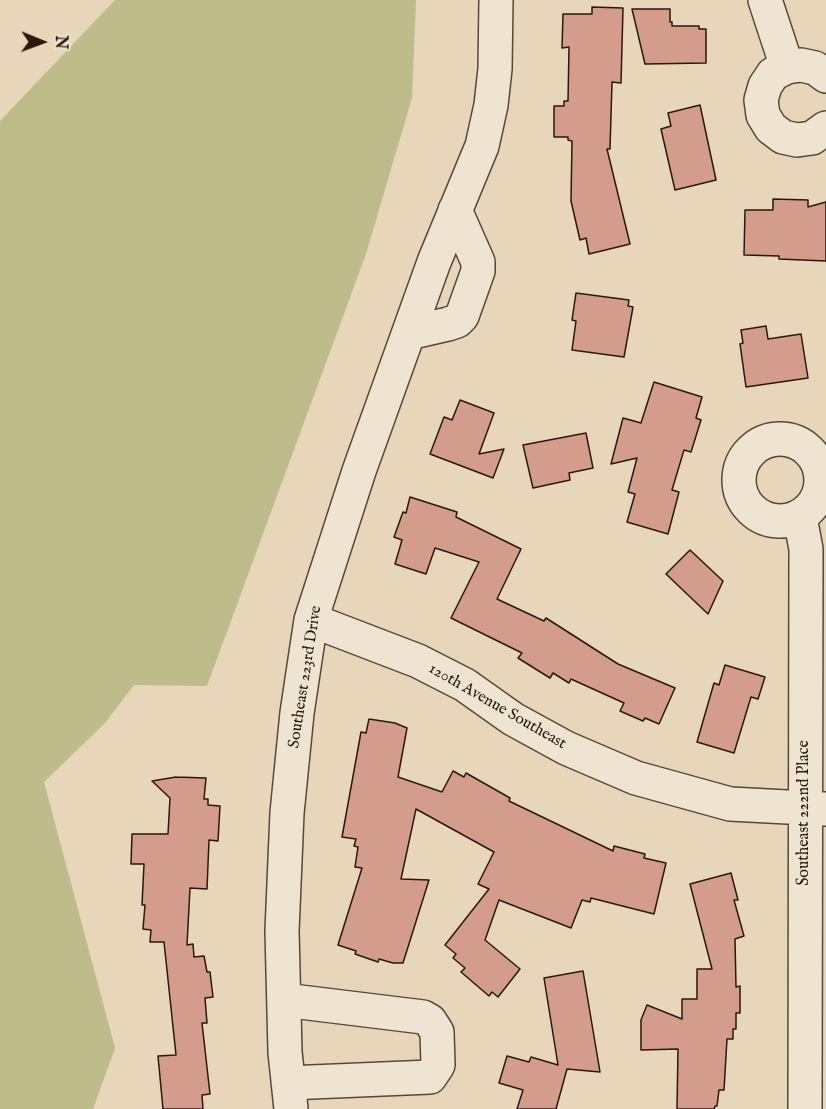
<!DOCTYPE html>
<style>
body{margin:0}
#map{position:relative;width:826px;height:1109px;overflow:hidden;background:#e7d6b9;font-family:"IM FELL English",serif}
canvas{display:block}
.north{position:absolute;left:12px;top:12px;width:60px;height:60px;-webkit-text-stroke:4px #efe4d2;paint-order:stroke;rotate:91deg;font-size:16px;font-weight:700;line-height:24px;text-align:center;color:#2a190c}
.north::after{content:'';display:block;margin:auto;width:21px;height:27px;background:#2a190c;clip-path:polygon(50% 0,100% 100%,50% 72%,0 100%)}
</style>
<div id="map">
<canvas width="826" height="1109"></canvas>
<div class="north">N</div>
</div>
<script>
const ctx = document.querySelector('canvas').getContext('2d');
ctx.lineJoin = 'round';
function fill(path, color) { ctx.fillStyle = color; ctx.fill(path, 'evenodd'); }
const toPath = rows => new Path2D(rows.map(r => 'M' + r).join(''));
function trace(path, color, width, dash) { ctx.strokeStyle = color; ctx.lineWidth = width; ctx.lineCap = dash ? 'butt' : 'round'; ctx.setLineDash(dash || []); ctx.stroke(path); }
function drawText(font, color, halo, rows, align = 'center') {
  ctx.font = font + ' "IM FELL English",serif'; ctx.lineWidth = 4.5; ctx.setLineDash([]); ctx.textBaseline = 'middle'; ctx.strokeStyle = halo; ctx.fillStyle = color; for (const [text, x, y, turn = 0] of rows) {
    ctx.save(); ctx.translate(x, y); ctx.rotate((+turn || 0) * Math.PI / 180); ctx.textAlign = isNaN(turn) ? turn : align; if (halo) ctx.strokeText(text, 0, 0); ctx.fillText(text, 0, 0); ctx.restore();
  }
}
fill(toPath([
 [115,0,416,0,412,98,366,254,207,686,134,685,105,723,44,782,115,1048,93,1109,0,1109,0,121]
]), '#bdbc8a');
const building = toPath([
 [592,7,623,8,621,83,612,82,610,149,607,149,630,244,589,254,586,238,580,240,571,201,572,141,568,140,568,137,554,137,554,106,564,106,564,101,568,101,569,47,562,48,563,14,592,14,592,7],
 [632,9,670,9,670,22,672,22,672,26,699,26,699,29,706,29,706,63,645,64,632,9],
 [700,105,716,180,675,190,661,129,671,126,668,113,700,105],
 [773,199,808,200,808,207,826,202,826,261,779,259,779,256,744,255,745,210,773,210,773,199],
 [576,293,629,300,628,306,633,307,624,357,572,350,576,321,572,320,576,293],
 [766,326,768,339,801,334,808,378,746,387,740,344,743,343,741,330,766,326],
 [654,382,702,397,696,418,701,420,691,452,684,450,672,490,679,492,668,534,627,522,635,494,628,492,637,458,611,464,623,418,641,423,654,382],
 [460,400,494,413,479,454,504,449,493,478,430,454,444,417,452,420,460,400],
 [586,433,593,468,569,473,570,480,533,488,523,445,586,433],
 [410,497,457,512,456,517,521,549,497,599,544,621,546,618,618,664,675,688,659,724,645,718,643,721,620,711,624,703,571,679,569,683,553,673,550,678,518,658,522,653,451,618,479,562,435,548,426,574,395,564,402,540,394,537,403,512,406,513,410,497],
 [690,550,723,581,708,614,666,574,690,550],
 [725,665,765,677,758,699,751,697,734,753,697,742,714,683,719,685,725,665],
 [369,719,395,723,407,728,398,777,442,792,453,771,464,777,466,773,510,798,509,801,613,851,614,846,645,854,644,858,666,863,654,914,591,898,590,902,582,900,571,928,499,900,485,940,520,969,498,997,492,992,489,996,461,972,465,968,453,958,456,954,445,945,489,889,478,884,494,852,416,809,401,879,429,880,403,963,393,963,379,959,378,962,355,954,356,951,338,945,362,868,355,867,358,847,354,846,356,839,342,837,361,732,366,733,369,719],
 [176,777,206,778,204,799,208,799,208,805,220,806,218,841,209,840,207,889,190,888,187,945,193,944,194,957,204,956,207,972,210,972,213,997,205,998,207,1023,202,1023,210,1094,202,1095,203,1109,163,1109,158,1056,176,1055,164,942,150,942,151,930,143,929,145,905,142,905,144,864,131,864,132,834,168,834,170,798,152,781,176,777],
 [731,873,738,900,734,900,744,936,735,939,736,987,740,986,740,1013,736,1013,736,1029,733,1029,733,1039,727,1039,724,1090,719,1090,717,1106,715,1106,714,1109,677,1109,678,1049,641,1050,641,1020,647,1005,682,1019,682,999,697,999,697,969,712,969,690,884,731,873],
 [583,971,600,1072,567,1069,556,1109,517,1109,523,1090,499,1083,507,1056,529,1062,531,1057,558,1065,544,978,583,971]
]);
fill(building, '#d39c8b');
trace(building, '#2a190c', 1.5);
const minor = toPath([
 [765,0,787,67],
 [826,76,815,68,801,65,787,67,773,74,765,86,761,100,763,115,771,128,783,137,797,140,812,138,826,128],
 [409,333,448,324,457,321,462,316,478,271,478,262,455,210],
 '739 480a41 41 0 1 1 82 0a41 41 0 1 1-82 0Z',
 [800,517,806,549,805,1109],
 [311,620,418,661,465,685,513,719,566,748,636,778,730,804,826,809],
 [284,1000,423,1017,430,1021,437,1032,438,1065,430,1077,288,1083],
 [291,1109,285,1052,282,931,287,813,297,713,311,620,359,471,434,262,482,146,491,105,495,69,496,0]
]);
trace(minor, '#594837', 36);
trace(minor, '#efe4d2', 33);
drawText('16px', '#2a190c', '#efe4d2', [
 ["Southeast 223rd Drive",306,677,-81],
 ["120th Avenue Southeast",497,707,30],
 ["Southeast 222nd Place",805,813,-90]
]);
</script>
